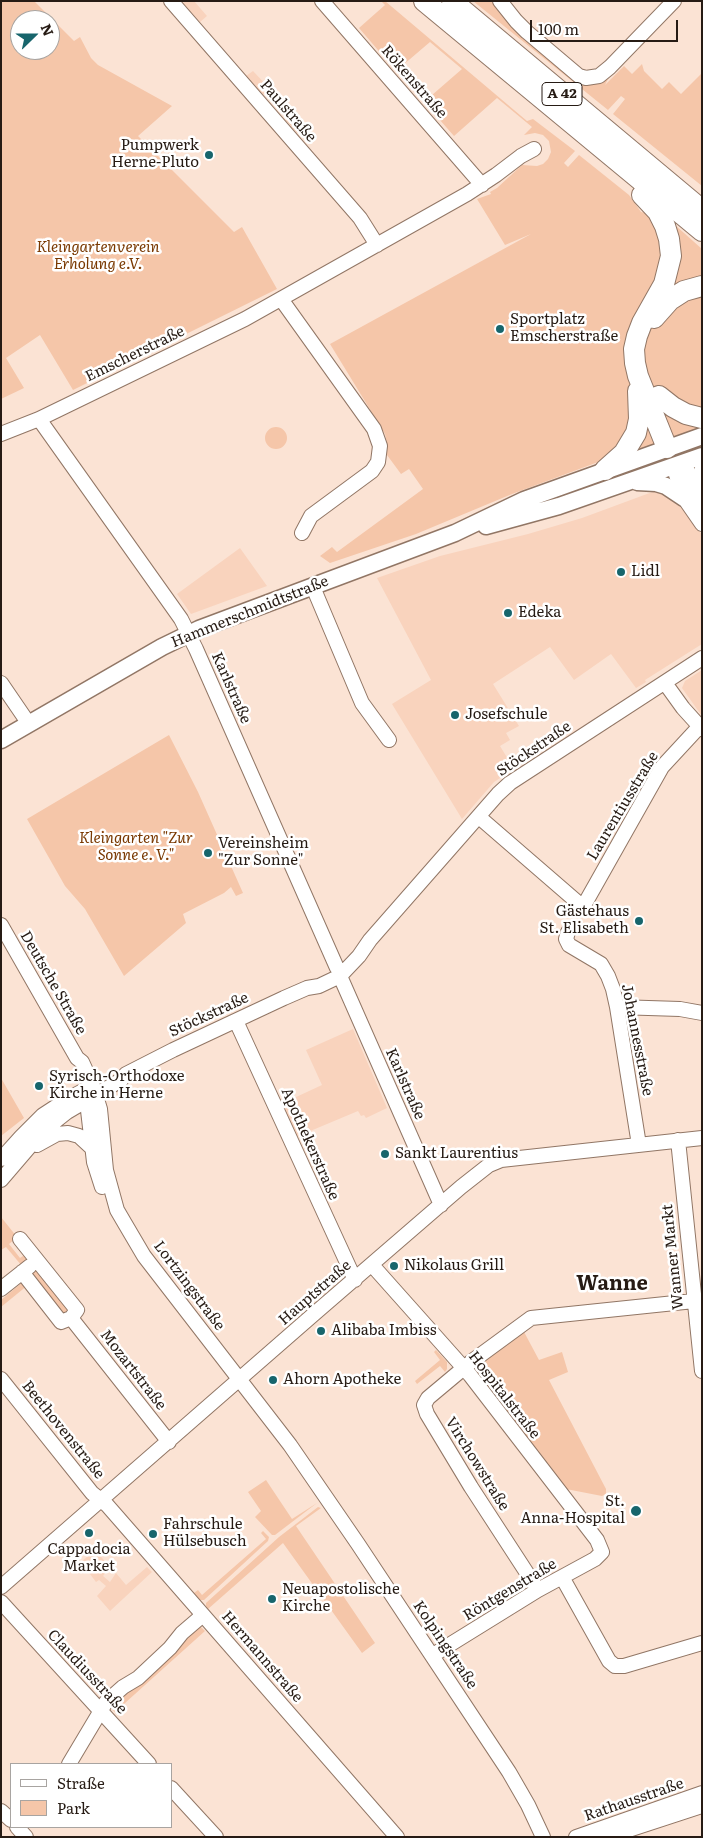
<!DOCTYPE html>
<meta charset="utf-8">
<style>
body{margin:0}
#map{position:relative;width:703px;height:1838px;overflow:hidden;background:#fbe3d4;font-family:Literata,serif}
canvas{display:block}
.frame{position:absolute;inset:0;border:2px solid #261b14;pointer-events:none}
.legend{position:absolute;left:10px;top:1763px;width:162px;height:65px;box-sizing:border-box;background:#fff;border:1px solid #a8a4a1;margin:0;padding:6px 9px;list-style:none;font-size:15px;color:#261b14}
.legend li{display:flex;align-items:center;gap:10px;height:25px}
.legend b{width:25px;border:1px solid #a8a4a1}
.north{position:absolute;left:10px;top:10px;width:50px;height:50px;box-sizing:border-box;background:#fff;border:1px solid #a8a4a1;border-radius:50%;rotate:68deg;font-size:14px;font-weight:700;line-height:20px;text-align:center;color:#261b14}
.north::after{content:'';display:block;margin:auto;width:18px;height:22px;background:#17656c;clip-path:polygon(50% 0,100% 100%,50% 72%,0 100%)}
.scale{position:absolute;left:530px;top:20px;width:148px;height:22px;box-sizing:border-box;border:2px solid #261b14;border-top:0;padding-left:6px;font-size:15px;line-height:18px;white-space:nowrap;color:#261b14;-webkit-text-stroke:4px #fff;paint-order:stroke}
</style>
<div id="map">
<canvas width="703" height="1838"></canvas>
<div class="frame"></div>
<ul class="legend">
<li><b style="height:6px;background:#fff"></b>Straße</li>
<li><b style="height:14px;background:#f5c6a9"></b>Park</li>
</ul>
<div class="north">N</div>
<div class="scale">100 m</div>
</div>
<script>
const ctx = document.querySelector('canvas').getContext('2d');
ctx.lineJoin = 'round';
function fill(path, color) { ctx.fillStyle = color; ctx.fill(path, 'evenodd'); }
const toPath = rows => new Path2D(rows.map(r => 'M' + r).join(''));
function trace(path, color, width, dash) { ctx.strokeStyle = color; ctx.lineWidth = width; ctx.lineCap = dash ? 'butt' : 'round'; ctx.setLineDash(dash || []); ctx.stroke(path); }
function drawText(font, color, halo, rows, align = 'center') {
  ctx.font = font + ' Literata,serif'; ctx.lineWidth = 5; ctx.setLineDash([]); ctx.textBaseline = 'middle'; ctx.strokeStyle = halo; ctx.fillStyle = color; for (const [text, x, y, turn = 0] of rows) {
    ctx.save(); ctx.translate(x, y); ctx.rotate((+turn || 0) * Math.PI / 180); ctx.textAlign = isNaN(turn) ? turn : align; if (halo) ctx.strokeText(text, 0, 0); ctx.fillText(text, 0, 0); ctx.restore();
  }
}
fill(toPath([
 [185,1,194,1,207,16,200,22,183,3],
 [253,71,270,89,263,95,246,76],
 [655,491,663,493,678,502,702,535,702,644,645,680,646,682,636,688,611,654,574,680,550,647,493,684,519,726,506,733,510,740,500,746,514,769,494,782,462,819,392,704,431,680,377,578,440,556,528,534,582,518],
 [240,548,267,586,191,614,177,594],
 [702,670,702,716,682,688,685,681],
 [353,1029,387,1108,366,1118,364,1115,361,1116,358,1111,296,1137,281,1104,322,1085,306,1050],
 [95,1550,110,1567,103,1576,110,1582,116,1573,126,1585,147,1567,152,1572,110,1611,97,1596,106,1586,99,1580,96,1582,81,1562]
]), '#f9d3bd');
fill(toPath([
 [1,1,34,1,74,41,80,37,91,58,98,65,172,106,138,136,234,232,242,227,277,289,73,390,40,335,6,358,24,388,1,399],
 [20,20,50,20,50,50,20,50],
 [381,1,385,1,527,121,533,119,575,151,564,163,568,167,579,155,629,195,641,212,666,217,702,249,702,428,624,458,609,458,512,494,416,534,330,563,320,556,332,547,337,552,423,489,409,469,401,474,387,455,387,443,385,434,330,344,531,234,505,245,477,199,491,194,490,192,497,188,522,165,537,166,543,164,548,159,551,152,549,141,543,135,535,133,524,135,532,127,497,98,454,136,424,102,462,69,430,42,396,71,359,28,385,5],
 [473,1,496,1,577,78,611,73,605,85,624,66,632,74,642,64,644,71,662,89,669,82,681,94,702,73,702,186,613,114,625,99,621,96,608,110],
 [292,114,303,127,297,133,286,120],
 '265 438a11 11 0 1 1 22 0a11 11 0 1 1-22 0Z',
 [169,735,198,792,243,893,236,896,231,887,224,893,183,914,186,923,124,976,85,909,65,886,27,819],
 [1,1078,24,1118,1,1136],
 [1,1217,17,1237,9,1244,20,1258,26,1254,30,1257,22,1266,6,1247,1,1250],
 [37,1267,69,1311,64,1315,29,1271],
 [24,1281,28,1285,1,1307,1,1300],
 [523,1330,539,1360,562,1352,568,1372,549,1380,606,1489,606,1494,602,1496,566,1489,477,1374,475,1370,476,1367],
 [436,1350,447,1362,447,1369,445,1372,440,1366,417,1384,415,1381,440,1360,434,1352],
 [266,1480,292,1519,317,1503,275,1535,272,1535,255,1517,261,1511,248,1492],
 [318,1507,321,1508,296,1526,375,1643,362,1653,283,1543,208,1609,206,1606,206,1603,279,1537],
 [263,1531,269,1537,268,1541,204,1600,200,1600,194,1593,198,1590,202,1595,266,1539,261,1533],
 [198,1624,205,1631,115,1712,109,1706]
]), '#f5c6a9');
const minor = toPath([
 [171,1,360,218,377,245],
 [322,1,482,185],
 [500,1,516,21,527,32,579,76,586,78,599,76,610,67,674,1],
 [281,299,374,429,380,446,378,462,372,471,311,516,302,533],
 [39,419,181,619,196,649,337,968],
 [1,434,39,419,245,319,467,194,496,175,521,156,534,149],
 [685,462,694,493,702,508],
 [673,466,684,498,702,524],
 [313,587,362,703,389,740],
 [1,683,29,724],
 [665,683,683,708,702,729],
 [479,817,583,907,662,767,699,727],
 [1,925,77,1058,82,1062,93,1086,100,1109,106,1170,117,1210,124,1222,144,1256,290,1445,358,1544,509,1772,528,1805,543,1837],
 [568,932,566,939,569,945,601,964,608,976,613,989,617,1007,639,1145],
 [340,976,441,1205],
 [617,1007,680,1009,702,1013],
 [236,1021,355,1280],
 [86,1093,94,1162,102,1187],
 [678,1140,702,1371],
 [37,1145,57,1134,68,1133,79,1136,92,1148],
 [1,1159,21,1137,43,1115,66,1100,92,1086],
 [1,1180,43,1131,67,1112,121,1080,126,1074,173,1050,284,998,307,988,319,986,340,976,359,956,370,940,498,794,510,783,702,658],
 [20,1239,77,1310,71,1318,61,1322,22,1272],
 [372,1265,470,1375,597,1540,602,1552,595,1559,538,1590,433,1655],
 [1,1289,30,1266],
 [71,1318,169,1442],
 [1,1379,92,1493,107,1505,397,1837],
 [562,1577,609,1661,615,1666,624,1666,702,1643],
 [1,1587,314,1314,461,1187,489,1165,501,1160,702,1138],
 [538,1590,471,1487,427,1414,424,1405,428,1398,471,1362,531,1318,694,1301],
 [1,1602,149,1764],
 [69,1764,106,1702,123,1687,138,1678,170,1648,182,1633,203,1615],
 [171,1788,216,1837],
 [1,1811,11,1820],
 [17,1827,26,1837],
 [576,1837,702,1793],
 [607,1837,702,1806]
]);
const major = toPath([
 [637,482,656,483,666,486,684,498],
 [694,493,702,471],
 [486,526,559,506,702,456],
 [1,740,162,647,199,629,455,533,524,500,702,436]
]);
const highway = toPath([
 [424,1,702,231],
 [452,1,702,210],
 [642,195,658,212,665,226,669,239,671,256,664,284,642,323,637,336,634,349,635,363,638,376,667,448],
 [654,318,670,300,684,291,702,286],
 [659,396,673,407,686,414,702,418],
 [605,470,624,453,636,433,639,419,638,391]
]);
trace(minor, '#917665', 16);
trace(major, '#917665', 19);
trace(highway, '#917665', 22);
trace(minor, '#fff', 14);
trace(major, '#fff', 16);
trace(highway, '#fff', 20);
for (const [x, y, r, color] of [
 [209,155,5,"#17656c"],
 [500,329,5,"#17656c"],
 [621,572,5,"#17656c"],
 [508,613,5,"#17656c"],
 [455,715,5,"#17656c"],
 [208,853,5,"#17656c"],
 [639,921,5,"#17656c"],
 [39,1086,5,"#17656c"],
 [385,1154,5,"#17656c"],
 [394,1266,5,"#17656c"],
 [321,1331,5,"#17656c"],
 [273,1380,5,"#17656c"],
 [636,1511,6,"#17656c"],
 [89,1533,5,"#17656c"],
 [153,1534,5,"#17656c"],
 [272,1599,5,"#17656c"]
]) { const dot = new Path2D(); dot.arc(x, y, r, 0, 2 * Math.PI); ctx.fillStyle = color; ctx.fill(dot); trace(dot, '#fff', 2); }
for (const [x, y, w] of [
 [562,94,40]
]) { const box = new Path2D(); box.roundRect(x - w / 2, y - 11.5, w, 23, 4); ctx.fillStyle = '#fff'; ctx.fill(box); trace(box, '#261b14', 1); }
drawText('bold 14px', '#261b14', null, [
 ["A 42",562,94]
]);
drawText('15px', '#261b14', '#fff', [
 ["Rökenstraße",414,82,49],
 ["Paulstraße",288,111,49],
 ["Emscherstraße",135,354,-26],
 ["Hammerschmidtstraße",250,612,-22],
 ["Karlstraße",231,688,66],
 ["Stöckstraße",534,749,-34],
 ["Laurentiusstraße",623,806,-59],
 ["Deutsche Straße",53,983,60],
 ["Stöckstraße",209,1015,-25],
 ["Johannesstraße",637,1040,79],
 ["Karlstraße",405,1084,66],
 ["Apothekerstraße",310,1144,66],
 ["Wanner Markt",673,1257,-96],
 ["Lortzingstraße",189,1286,53],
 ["Hauptstraße",315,1293,-41],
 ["Mozartstraße",133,1370,52],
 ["Hospitalstraße",504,1395,52],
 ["Beethovenstraße",63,1430,51],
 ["Virchowstraße",477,1464,58],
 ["Röntgenstraße",510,1590,-31],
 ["Kolpingstraße",445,1645,56],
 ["Hermannstraße",262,1657,49],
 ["Claudiusstraße",87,1672,47],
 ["Rathausstraße",634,1800,-19]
]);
drawText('15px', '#261b14', '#fff', [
 ["Pumpwerk",199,146,"right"],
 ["Herne-Pluto",199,163,"right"],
 ["Sportplatz",510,320],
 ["Emscherstraße",510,337],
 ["Lidl",631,572],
 ["Edeka",518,613],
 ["Josefschule",465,715],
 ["Vereinsheim",218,844],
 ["\"Zur Sonne\"",218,861],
 ["Gästehaus",629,912,"right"],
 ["St. Elisabeth",629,929,"right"],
 ["Syrisch-Orthodoxe",49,1077],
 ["Kirche in Herne",49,1094],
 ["Sankt Laurentius",395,1154],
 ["Nikolaus Grill",404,1266],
 ["Alibaba Imbiss",331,1331],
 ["Ahorn Apotheke",283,1380],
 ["St.",625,1502,"right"],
 ["Anna-Hospital",625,1519,"right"],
 ["Fahrschule",163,1525],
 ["Hülsebusch",163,1542],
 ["Cappadocia",89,1550,"center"],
 ["Market",89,1567,"center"],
 ["Neuapostolische",282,1590],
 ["Kirche",282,1607]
], 'left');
drawText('italic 15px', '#793800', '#fff', [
 ["Kleingartenverein",98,248],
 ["Erholung e.V.",98,265],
 ["Kleingarten \"Zur",136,839],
 ["Sonne e. V.\"",136,856]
]);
drawText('bold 20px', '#261b14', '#fff', [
 ["Wanne",612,1284]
]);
</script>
